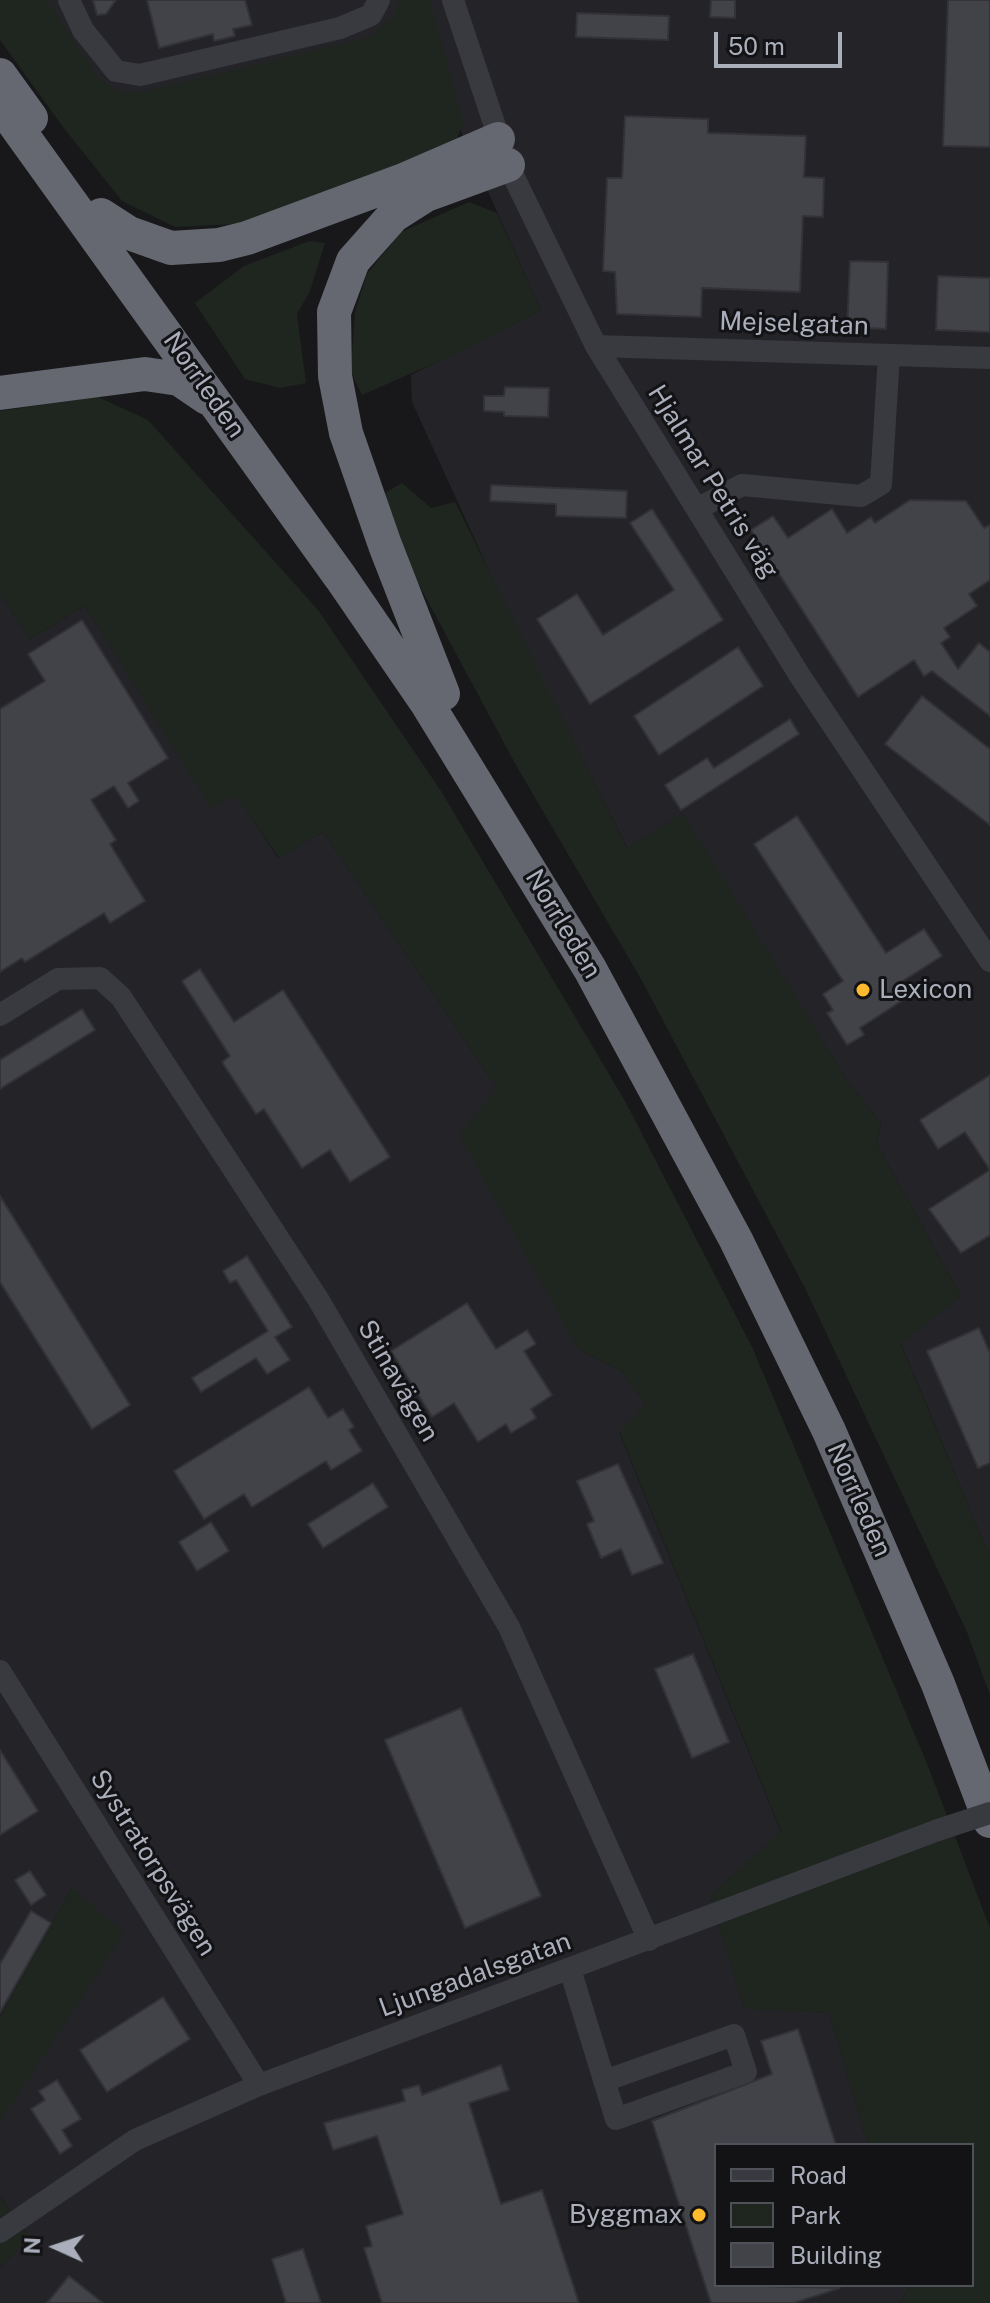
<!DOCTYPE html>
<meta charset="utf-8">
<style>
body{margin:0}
#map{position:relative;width:990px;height:2303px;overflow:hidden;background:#18181b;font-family:"Public Sans",sans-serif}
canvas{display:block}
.legend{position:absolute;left:714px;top:2143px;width:260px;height:144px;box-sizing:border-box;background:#131316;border:2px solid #4f5158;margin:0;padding:10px 14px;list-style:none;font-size:24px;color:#aaafbb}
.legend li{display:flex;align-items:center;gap:16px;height:40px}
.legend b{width:40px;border:2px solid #4f5158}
.north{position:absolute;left:16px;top:2207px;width:80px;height:80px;-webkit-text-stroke:6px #131316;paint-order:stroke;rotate:273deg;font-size:22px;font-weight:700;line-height:32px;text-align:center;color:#aaafbb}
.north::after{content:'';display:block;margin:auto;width:28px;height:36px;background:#aaafbb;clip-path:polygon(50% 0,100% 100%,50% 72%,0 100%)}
.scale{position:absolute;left:714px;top:32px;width:128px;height:36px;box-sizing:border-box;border:4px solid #aaafbb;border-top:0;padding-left:10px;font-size:24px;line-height:28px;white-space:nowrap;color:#aaafbb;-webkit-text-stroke:6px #131316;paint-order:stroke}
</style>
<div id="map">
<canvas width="990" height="2303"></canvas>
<ul class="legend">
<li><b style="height:10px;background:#393a40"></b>Road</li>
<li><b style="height:22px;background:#1e261f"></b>Park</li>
<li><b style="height:22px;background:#424348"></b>Building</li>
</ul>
<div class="north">N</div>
<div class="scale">50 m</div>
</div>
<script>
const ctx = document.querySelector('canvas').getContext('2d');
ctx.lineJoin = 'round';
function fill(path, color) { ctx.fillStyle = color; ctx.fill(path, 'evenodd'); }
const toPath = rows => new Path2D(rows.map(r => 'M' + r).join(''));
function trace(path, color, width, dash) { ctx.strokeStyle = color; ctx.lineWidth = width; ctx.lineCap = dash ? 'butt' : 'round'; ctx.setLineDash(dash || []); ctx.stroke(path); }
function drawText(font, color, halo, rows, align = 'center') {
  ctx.font = font + ' "Public Sans",sans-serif'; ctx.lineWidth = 6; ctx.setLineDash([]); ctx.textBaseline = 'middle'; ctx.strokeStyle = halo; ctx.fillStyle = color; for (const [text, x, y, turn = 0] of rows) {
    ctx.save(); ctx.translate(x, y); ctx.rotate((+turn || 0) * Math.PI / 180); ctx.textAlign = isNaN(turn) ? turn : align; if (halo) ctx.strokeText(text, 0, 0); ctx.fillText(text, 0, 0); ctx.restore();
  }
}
fill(toPath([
 [28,0,990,0,990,1558,901,1343,961,1296,877,1144,881,1123,850,1085,682,814,628,849,508,612,412,402,411,375,541,310,455,118,150,185],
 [0,594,30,639,85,606,211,807,236,795,278,858,323,832,497,1088,578,1349,621,1371,646,1404,619,1432,781,1832,710,1896,744,2008,829,2013,868,2145,716,2145,716,2285,910,2285,900,2303,0,2303,0,2268,29,2237,0,2196,0,2123,72,1888,0,2016]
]), '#242428');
fill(toPath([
 [0,0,47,0,98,77,116,91,138,93,370,37,394,15,399,0,430,0,463,122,457,139,430,155,239,224,175,227,122,201,63,127,0,40],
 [469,202,497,213,541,310,453,355,362,395,351,372,355,312,367,274,401,232],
 [309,241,325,243,310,291,297,314,306,383,280,388,245,379,195,303,244,266],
 [98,397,148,420,318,610,441,791,625,1101,753,1349,928,1766,990,1928,990,2303,900,2303,910,2285,972,2285,972,2145,868,2145,829,2013,744,2009,710,1896,781,1831,619,1431,646,1404,621,1371,578,1349,459,1135,497,1088,323,832,279,858,236,796,211,808,85,606,30,639,0,594,0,411],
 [402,483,431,508,455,502,627,848,683,813,850,1085,881,1123,877,1144,961,1296,901,1344,990,1558,990,1695,967,1632,805,1288,641,979,517,767,403,555,383,494],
 [72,1888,124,1933,0,2123,0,2016],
 [0,2196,29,2237,0,2268]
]), '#1e261f');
const building = toPath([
 [93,0,116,0,106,14,97,15,93,0],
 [147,0,245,0,252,25,233,29,235,36,214,41,213,34,159,48,147,0],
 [711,0,735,0,735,18,710,17,711,0],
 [948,0,990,0,990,147,943,146,948,0],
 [577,13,669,16,668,40,576,37,577,13],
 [625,116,708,119,708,133,806,136,804,177,824,178,823,217,803,216,800,292,702,288,701,317,617,314,615,272,603,271,607,178,622,178,625,116],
 [850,261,888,262,886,329,847,327,850,261],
 [938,276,990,278,990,332,936,330,938,276],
 [505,387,549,388,548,417,504,416,504,412,484,411,484,396,504,396,505,387],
 [491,485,627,491,626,518,556,516,556,504,490,501,491,485],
 [910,500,966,501,984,528,990,525,990,580,969,594,977,606,944,628,950,637,941,643,958,669,979,643,990,652,990,716,932,671,924,676,914,660,858,697,751,530,773,516,788,538,832,509,847,533,871,517,875,523,910,500],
 [652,509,723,620,590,704,537,619,577,594,603,635,674,590,630,523,652,509],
 [82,620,168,758,128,783,139,801,128,808,114,786,91,800,116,840,110,844,145,901,110,923,104,913,25,962,22,958,0,972,0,709,45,681,28,654,82,620],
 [738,647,763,686,659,755,634,716,738,647],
 [922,696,990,749,990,825,885,744,922,696],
 [790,719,799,734,681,810,665,785,707,758,714,768,790,719],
 [797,816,886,953,924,929,942,956,895,986,903,1000,860,1028,864,1035,847,1045,827,1013,833,1010,823,994,843,981,754,844,797,816],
 [200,969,234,1022,283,990,390,1157,350,1182,330,1150,302,1168,264,1109,256,1114,222,1062,230,1056,182,981,200,969],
 [82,1009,95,1030,0,1089,0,1060,82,1009],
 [990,1075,990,1235,961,1253,929,1209,990,1170,965,1132,938,1149,920,1120,990,1075],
 [0,1196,130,1405,92,1429,0,1282,0,1196],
 [247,1256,292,1327,275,1337,290,1360,267,1374,256,1358,201,1392,192,1378,268,1331,236,1280,230,1283,223,1271,247,1256],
 [467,1303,496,1349,527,1330,536,1344,524,1351,552,1395,531,1409,536,1418,511,1433,506,1424,478,1442,454,1403,432,1417,391,1351,467,1303],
 [979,1328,990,1353,990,1463,978,1468,927,1351,979,1328],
 [309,1387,328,1418,343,1409,354,1427,349,1430,362,1451,331,1470,326,1461,252,1507,244,1494,204,1519,174,1471,309,1387],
 [618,1464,663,1563,632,1575,621,1549,601,1558,587,1524,594,1521,577,1481,618,1464],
 [373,1483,388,1507,323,1548,308,1524,373,1483],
 [211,1522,229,1551,197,1571,179,1542,211,1522],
 [693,1654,729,1742,692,1758,655,1669,693,1654],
 [461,1708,541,1896,465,1928,385,1740,461,1708],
 [0,1750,38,1811,0,1835,0,1750],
 [30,1871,46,1895,31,1905,15,1880,30,1871],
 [31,1911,51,1923,0,2012,0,1964,31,1911],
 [163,1997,190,2039,107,2092,80,2050,163,1997],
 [798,2029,836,2145,716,2145,716,2285,840,2288,794,2303,711,2303,652,2121,772,2074,761,2041,798,2029],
 [501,2065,509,2090,469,2103,501,2204,542,2190,579,2303,382,2303,364,2248,372,2246,366,2226,403,2214,377,2136,333,2150,324,2123,405,2101,402,2090,419,2085,422,2095,501,2065],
 [57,2080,81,2119,62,2130,72,2146,60,2154,31,2109,45,2100,39,2091,57,2080],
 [303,2249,321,2303,286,2303,272,2259,303,2249],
 [69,2276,103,2303,47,2303,69,2276]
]);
fill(building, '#424348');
trace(building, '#323237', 2);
trace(toPath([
 [69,0,83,30,116,71,140,75,340,28,371,15,379,0],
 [453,0,508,165,596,346,800,676,990,961],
 [596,346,990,358],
 [697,509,742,485,861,496,881,484,889,355],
 [0,1015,58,979,100,978,121,997,318,1299,509,1627,649,1940],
 [0,1671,259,2085],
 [570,1969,616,2119,746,2072,734,2035,604,2081],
 [0,2232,135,2140,259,2085,938,1830]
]), '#393a40', 22);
trace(toPath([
 [0,75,31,118],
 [0,104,341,578,428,705,590,969,736,1240,829,1431,938,1684,990,1821],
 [101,215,129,233,171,248,219,245,247,238,401,181,498,139],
 [0,393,145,374,179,379,207,398],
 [443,694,385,545,346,433,335,376,334,312,353,261,393,216,426,195,508,165]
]), '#656871', 34);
trace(toPath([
 [938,1830,990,1813]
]), '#393a40', 22);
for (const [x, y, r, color] of [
 [863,990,8,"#feb92d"],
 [699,2215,8,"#feb92d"]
]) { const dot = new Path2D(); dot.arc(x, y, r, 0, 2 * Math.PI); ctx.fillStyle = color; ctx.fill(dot); trace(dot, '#131316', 3); }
drawText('26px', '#aaafbb', '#131316', [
 ["Mejselgatan",794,324,2],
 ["Norrleden",204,385,55],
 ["Hjalmar Petris väg",713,482,58],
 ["Norrleden",563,924,59],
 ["Stinavägen",398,1381,60],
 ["Norrleden",859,1500,66],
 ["Systratorpsvägen",153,1863,58],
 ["Ljungadalsgatan",475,1975,-20]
]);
drawText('26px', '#aaafbb', '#131316', [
 ["Lexicon",879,990],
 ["Byggmax",683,2215,"right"]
], 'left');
</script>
